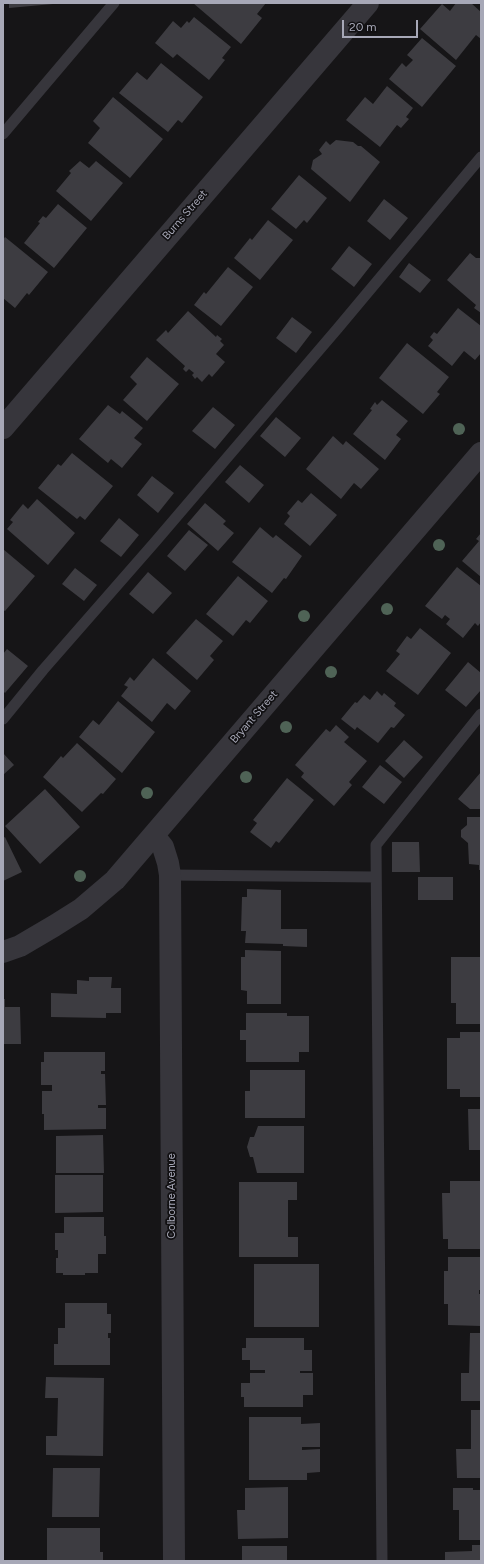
<!DOCTYPE html>
<style>
body{margin:0}
#map{position:relative;width:484px;height:1564px;overflow:hidden;background:#161517;font-family:Figtree,sans-serif}
canvas{display:block}
.frame{position:absolute;inset:0;border:4px solid #a7a8b7;pointer-events:none}
.scale{position:absolute;left:342px;top:20px;width:76px;height:18px;box-sizing:border-box;border:2px solid #a7a8b7;border-top:0;padding-left:5px;font-size:12px;line-height:14px;white-space:nowrap;color:#a7a8b7;-webkit-text-stroke:3px #111012;paint-order:stroke}
</style>
<div id="map">
<canvas width="484" height="1564"></canvas>
<div class="frame"></div>
<div class="scale">20 m</div>
</div>
<script>
const ctx = document.querySelector('canvas').getContext('2d');
ctx.lineJoin = 'round';
function fill(path, color) { ctx.fillStyle = color; ctx.fill(path, 'evenodd'); }
const toPath = rows => new Path2D(rows.map(r => 'M' + r).join(''));
function trace(path, color, width, dash) { ctx.strokeStyle = color; ctx.lineWidth = width; ctx.lineCap = dash ? 'butt' : 'round'; ctx.setLineDash(dash || []); ctx.stroke(path); }
function drawText(font, color, halo, rows, align = 'center') {
  ctx.font = font + ' Figtree,sans-serif'; ctx.lineWidth = 3.5; ctx.setLineDash([]); ctx.textBaseline = 'middle'; ctx.strokeStyle = halo; ctx.fillStyle = color; for (const [text, x, y, turn = 0] of rows) {
    ctx.save(); ctx.translate(x, y); ctx.rotate((+turn || 0) * Math.PI / 180); ctx.textAlign = isNaN(turn) ? turn : align; if (halo) ctx.strokeText(text, 0, 0); ctx.fillText(text, 0, 0); ctx.restore();
  }
}
fill(toPath([
 [9,3,53,3,53,4,9,8],
 [193,3,266,3,257,14,262,18,241,44],
 [456,3,471,3,481,12,481,39,476,35,456,60,420,29,442,4,450,11],
 [194,17,231,47,222,58,225,60,209,80,177,54,173,58,155,43,173,21,181,28,187,21,189,23],
 [422,38,456,66,422,107,389,79,402,63,406,67,413,60,407,55],
 [161,63,203,97,182,123,178,120,168,132,119,93,137,72,147,80],
 [387,86,413,108,406,117,409,119,401,128,397,125,380,147,346,120,365,97,373,104],
 [113,97,163,139,130,178,88,143,100,128,93,121],
 [336,140,353,142,358,146,361,146,380,162,350,202,311,169,313,160,322,154,319,150,326,141,330,145],
 [80,161,89,168,96,161,123,183,91,221,56,191,71,173,69,171],
 [299,175,327,198,307,223,304,220,296,229,271,209],
 [384,199,408,218,390,240,367,221],
 [58,204,87,228,54,268,24,243,40,223,38,222,43,216,46,218],
 [268,220,293,240,260,280,234,258,250,238,252,240],
 [5,237,48,272,29,295,27,293,15,308,3,298,3,240],
 [349,246,372,264,354,287,331,269],
 [470,253,476,258,481,258,481,313,474,308,476,305,447,280],
 [409,263,431,280,420,293,399,277],
 [228,267,253,287,221,326,194,305,204,292,206,294],
 [458,308,481,326,481,353,475,360,464,351,452,366,428,346,433,340,430,337,434,332,437,334],
 [188,311,216,337,217,335,222,339,220,341,224,345,216,354,225,362,212,377,209,374,202,382,197,377,195,379,192,375,194,373,189,369,186,372,183,369,185,366,156,340,166,330,168,333],
 [292,317,312,332,296,353,276,338],
 [407,343,449,377,437,392,440,394,423,414,379,378],
 [147,357,179,384,147,421,123,400,137,384,130,377],
 [382,400,408,421,396,435,401,439,385,460,353,434,372,410,370,409,375,402,377,405],
 [108,405,120,414,122,411,143,428,134,438,142,444,122,468,111,459,108,463,79,439],
 [213,407,235,425,215,449,192,431],
 [276,417,301,438,285,457,260,436],
 [333,436,343,445,346,441,379,469,361,489,354,483,341,499,306,469],
 [72,453,113,486,85,520,80,516,77,519,38,488,58,464,61,466],
 [240,465,264,485,249,503,225,482],
 [152,476,174,493,158,513,137,495],
 [311,493,337,515,310,546,284,524,290,516,287,513,298,500,302,503],
 [37,499,75,533,48,565,7,529,13,522,10,520,23,504,28,509],
 [205,503,226,521,223,524,234,533,218,551,187,524],
 [119,518,139,535,121,557,100,541],
 [260,527,273,538,276,535,302,556,286,579,284,578,272,593,232,562],
 [189,530,208,545,185,571,167,556],
 [481,533,481,577,462,561,479,541,476,539],
 [3,549,35,576,5,611,3,610],
 [457,567,481,586,481,622,478,626,475,623,463,638,446,624,450,619,445,615,442,619,425,606],
 [75,568,97,585,84,601,62,584],
 [148,572,172,593,153,614,129,594],
 [238,576,268,601,250,623,246,620,233,636,206,614],
 [196,619,223,641,210,656,214,660,197,680,166,653],
 [420,628,451,653,418,695,386,671,400,654,396,651,407,636,411,639],
 [7,649,28,666,5,693,3,691,3,654],
 [153,658,191,691,175,710,167,703,152,722,121,696,128,687,124,685,130,677,134,681],
 [468,662,481,673,481,690,466,707,445,690],
 [377,691,382,696,384,693,396,703,394,706,405,715,394,728,391,727,378,743,357,727,355,730,341,719,355,702,357,703,364,695,370,700],
 [118,701,155,732,122,773,79,737,93,720,99,725],
 [336,725,349,737,344,742,367,761,349,782,352,785,334,806,301,777,304,773,295,765,326,729,330,732],
 [404,740,423,757,404,778,385,761],
 [77,743,116,779,103,794,101,793,82,812,43,777,61,756,63,758],
 [3,753,14,765,3,775],
 [380,765,402,782,384,804,362,787],
 [481,772,481,809,470,809,458,799],
 [287,778,314,800,279,843,276,841,271,848,250,832,257,823,253,820],
 [45,789,80,827,40,864,5,826],
 [467,817,481,817,481,870,479,870,479,865,469,864,468,843,461,837,461,830,467,825],
 [5,837,22,872,3,881,3,838],
 [392,842,419,842,420,872,392,872],
 [418,877,453,877,453,900,418,900],
 [247,889,281,890,281,929,307,929,307,947,283,946,283,944,245,943,246,931,241,931,242,897,247,897],
 [245,950,281,951,281,1004,247,1004,247,991,241,990,241,957,245,957],
 [451,957,481,957,481,1024,456,1024,456,1003,451,1003],
 [89,977,112,977,111,988,121,988,121,1013,106,1013,106,1018,51,1017,51,993,77,994,77,980,89,981],
 [3,999,5,999,5,1007,20,1007,21,1044,3,1044],
 [246,1013,287,1013,287,1016,309,1016,309,1052,299,1052,299,1062,246,1062,246,1040,240,1040,240,1030,246,1030],
 [460,1032,481,1032,481,1097,460,1097,460,1089,447,1089,447,1038,460,1038],
 [44,1052,105,1052,105,1071,101,1071,101,1074,105,1074,106,1105,98,1105,98,1108,106,1108,106,1129,44,1130,44,1114,42,1114,42,1091,52,1091,52,1085,41,1085,41,1062,44,1062],
 [250,1070,305,1070,305,1118,245,1118,245,1091,250,1091],
 [468,1109,481,1109,481,1150,469,1150],
 [258,1126,304,1126,304,1173,257,1173,253,1157,250,1157,247,1147,250,1137,254,1137],
 [103,1135,104,1173,56,1173,56,1136],
 [55,1175,103,1175,103,1212,55,1213],
 [450,1181,481,1181,481,1249,448,1249,448,1239,443,1239,442,1193,450,1193],
 [239,1182,297,1182,297,1200,288,1200,288,1237,298,1237,298,1257,239,1257],
 [64,1217,104,1217,104,1236,106,1236,106,1254,98,1254,98,1273,85,1273,85,1275,63,1275,63,1273,56,1273,56,1258,58,1258,58,1250,55,1250,55,1233,64,1233],
 [448,1257,481,1257,481,1290,479,1290,479,1294,481,1294,481,1326,448,1325,448,1304,444,1304,444,1271,448,1271],
 [254,1264,319,1264,319,1327,254,1327],
 [65,1303,107,1303,107,1314,111,1314,111,1333,108,1333,108,1338,110,1338,110,1365,54,1365,54,1344,58,1344,58,1328,65,1328],
 [470,1333,481,1333,481,1401,461,1401,461,1373,469,1373],
 [246,1338,304,1338,304,1350,312,1350,312,1371,300,1371,300,1373,313,1373,313,1395,303,1395,303,1407,244,1407,244,1397,241,1397,241,1383,250,1383,250,1373,265,1373,265,1370,250,1370,250,1360,242,1360,242,1348,246,1348],
 [46,1377,104,1378,103,1456,46,1455,46,1436,57,1436,58,1398,45,1398],
 [471,1410,481,1410,481,1478,457,1478,456,1449,471,1449],
 [249,1417,301,1417,301,1424,320,1423,320,1447,302,1447,302,1450,320,1449,320,1472,307,1473,307,1480,249,1480],
 [53,1468,100,1468,99,1517,52,1517],
 [288,1487,288,1538,238,1539,237,1510,245,1510,245,1488],
 [453,1488,473,1488,473,1490,481,1490,481,1540,459,1540,459,1510,453,1510],
 [47,1528,100,1528,100,1552,103,1552,103,1561,47,1561],
 [472,1545,481,1545,481,1561,445,1561,445,1552,472,1551],
 [242,1546,287,1546,287,1561,242,1561]
]), '#3d3c41');
trace(toPath([
 [3,134,114,3],
 [3,719,43,670,155,542,338,328,481,157],
 [170,875,376,877],
 [382,1561,376,845,481,714]
]), '#37363c', 11);
trace(toPath([
 [3,428,368,3],
 [154,836,163,847,168,863,170,875,174,1561],
 [3,952,20,946,54,926,81,909,115,880,481,453]
]), '#37363c', 22);
ctx.fillStyle = '#4f6356';
for (const [x, y] of [
 [459,429],
 [439,545],
 [387,609],
 [304,616],
 [331,672],
 [286,727],
 [246,777],
 [147,793],
 [80,876]
]) { ctx.beginPath(); ctx.arc(x, y, 6, 0, 2 * Math.PI); ctx.fill(); }
drawText('11px', '#a7a8b7', '#111012', [
 ["Burns Street",185,215,-49],
 ["Bryant Street",254,717,-49],
 ["Colborne Avenue",172,1196,-90]
]);
</script>
